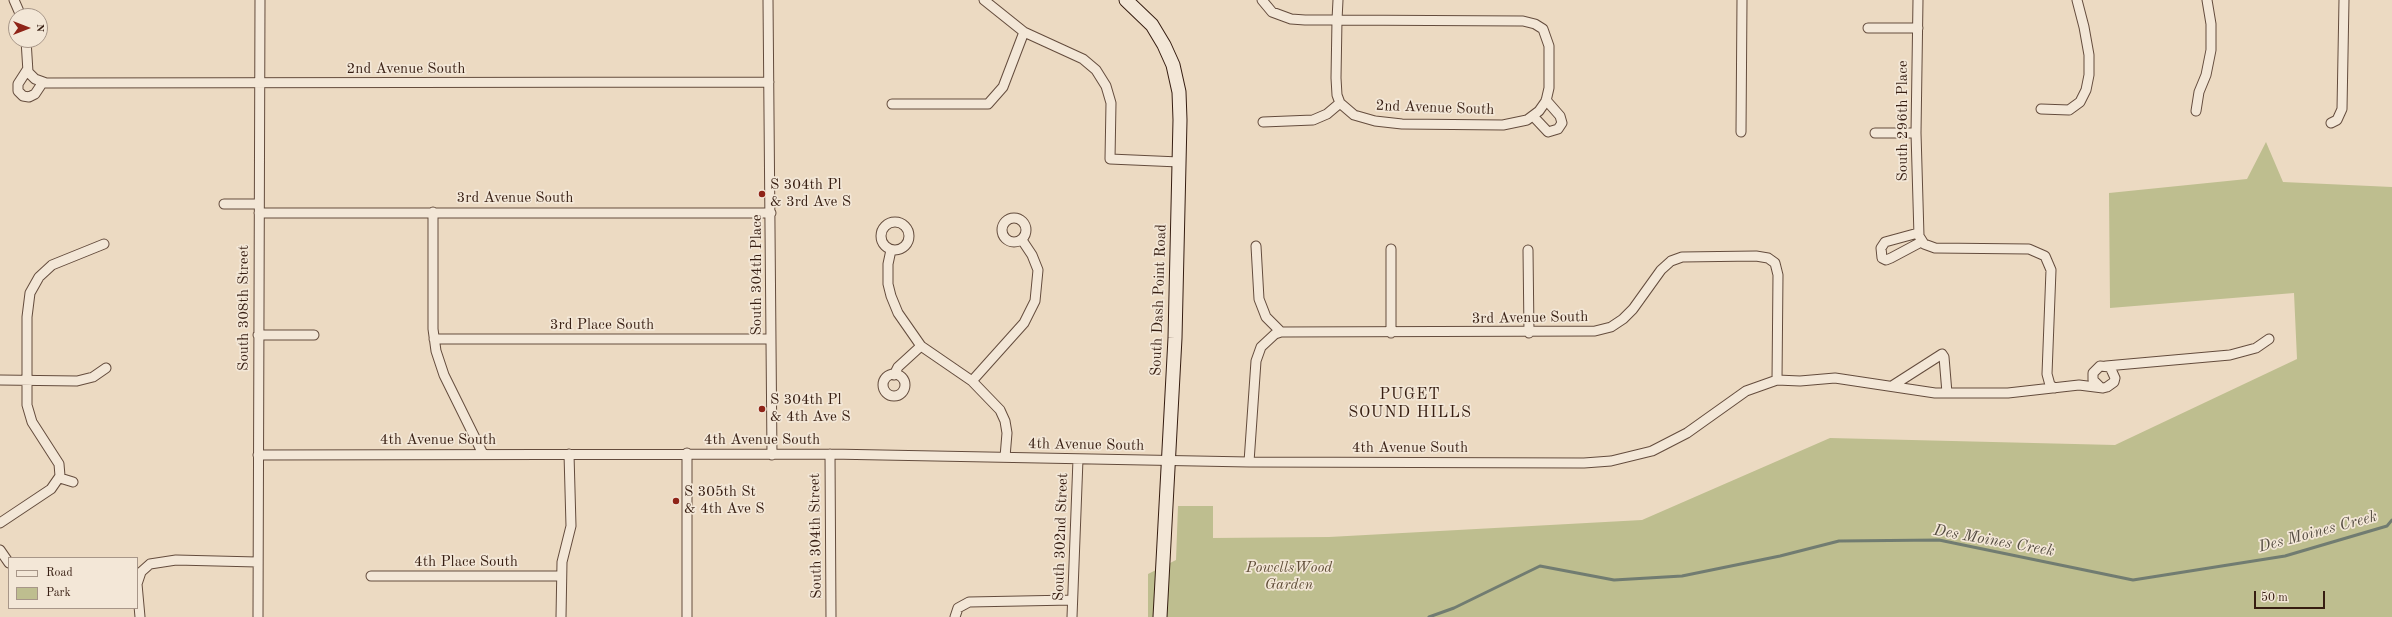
<!DOCTYPE html>
<style>
body{margin:0}
#map{position:relative;width:2392px;height:617px;overflow:hidden;background:#ecdac2;font-family:"Old Standard TT",serif}
canvas{display:block}
.legend{position:absolute;left:8px;top:557px;width:130px;height:52px;box-sizing:border-box;background:#f3e7d7;border:1px solid #a79688;margin:0;padding:5px 7px;list-style:none;font-size:12px;color:#361d11}
.legend li{display:flex;align-items:center;gap:8px;height:20px}
.legend b{width:20px;border:1px solid #a79688}
.north{position:absolute;left:8px;top:8px;width:40px;height:40px;box-sizing:border-box;background:#f3e7d7;border:1px solid #a79688;border-radius:50%;rotate:90deg;font-size:11px;font-weight:700;line-height:16px;text-align:center;color:#361d11}
.north::after{content:'';display:block;margin:auto;width:14px;height:18px;background:#8f2418;clip-path:polygon(50% 0,100% 100%,50% 72%,0 100%)}
.scale{position:absolute;left:2254px;top:591px;width:71px;height:18px;box-sizing:border-box;border:2px solid #361d11;border-top:0;padding-left:5px;font-size:12px;line-height:14px;white-space:nowrap;color:#361d11;-webkit-text-stroke:3px #f3e7d7;paint-order:stroke}
</style>
<div id="map">
<canvas width="2392" height="617"></canvas>
<ul class="legend">
<li><b style="height:5px;background:#f3e7d7"></b>Road</li>
<li><b style="height:11px;background:#bebe8f"></b>Park</li>
</ul>
<div class="north">N</div>
<div class="scale">50 m</div>
</div>
<script>
const ctx = document.querySelector('canvas').getContext('2d');
ctx.lineJoin = 'round';
function fill(path, color) { ctx.fillStyle = color; ctx.fill(path, 'evenodd'); }
const toPath = rows => new Path2D(rows.map(r => 'M' + r).join(''));
function trace(path, color, width, dash) { ctx.strokeStyle = color; ctx.lineWidth = width; ctx.lineCap = dash ? 'butt' : 'round'; ctx.setLineDash(dash || []); ctx.stroke(path); }
function drawText(font, color, halo, rows, align = 'center') {
  ctx.font = font + ' "Old Standard TT",serif'; ctx.lineWidth = 3.5; ctx.setLineDash([]); ctx.textBaseline = 'middle'; ctx.strokeStyle = halo; ctx.fillStyle = color; for (const [text, x, y, turn = 0] of rows) {
    ctx.save(); ctx.translate(x, y); ctx.rotate((+turn || 0) * Math.PI / 180); ctx.textAlign = isNaN(turn) ? turn : align; if (halo) ctx.strokeText(text, 0, 0); ctx.fillText(text, 0, 0); ctx.restore();
  }
}
fill(toPath([
 [2266,142,2283,182,2392,187,2392,617,1148,617,1148,574,1176,560,1178,506,1213,506,1213,538,1329,537,1642,520,1830,438,2115,445,2297,359,2294,293,2110,308,2109,193,2247,179]
]), '#bebe8f');
trace(toPath([
 [1429,617,1454,608,1540,566,1614,580,1682,576,1780,556,1839,541,1939,540,2133,580,2285,556,2387,526,2392,520]
]), '#717c71', 3);
const street = toPath([
 [14,0,21,16],
 [768,0,772,455],
 [984,0,1024,32,1083,59,1096,70,1106,86,1111,103,1110,159,1179,162],
 [1262,0,1272,12,1291,19,1305,20,1337,20,1523,21,1535,24,1543,29,1549,46,1549,88,1546,101,1539,111,1527,120,1503,125,1402,124,1375,121,1354,115,1340,103,1337,95,1336,78,1337,20,1338,0],
 [1918,0,1916,133,1919,236,1924,244,1935,248,2029,249,2045,256,2051,270,2047,374,2050,385,2055,388],
 [1868,28,1918,28],
 [26,40,28,72,35,79,46,83,769,82],
 [27,70,18,84,18,91,23,96,29,97,35,94,43,82],
 [892,104,988,104,1003,87,1024,32],
 [2041,109,2069,110,2080,102,2086,90,2089,75,2089,55,2084,27,2077,0],
 [2196,111,2199,92,2206,75,2211,50,2211,24,2207,0],
 [1533,116,1548,132,1558,129,1562,123,1560,116,1546,100],
 [1263,122,1313,120,1327,114,1340,103],
 [2331,123,2337,120,2342,109,2344,0],
 [1741,132,1742,0],
 [1875,133,1916,133],
 [224,204,259,204],
 [433,212,433,329,436,351,444,375,483,454],
 [259,213,771,213],
 '1002 230a12 12 0 1 1 24 0a12 12 0 1 1-24 0Z',
 '881 236a14 14 0 1 1 28 0a14 14 0 1 1-28 0Z',
 [1918,233,1885,242,1881,248,1882,258,1886,260,1891,258,1921,242],
 [1256,246,1259,299,1266,317,1281,332],
 [1391,249,1391,333],
 [891,250,888,264,888,284,891,296,898,313,921,346,972,381,1000,410,1005,421,1007,433,1005,457],
 [1528,250,1529,333],
 [258,335,314,335],
 [434,339,771,339],
 [2106,366,2230,355,2256,348,2269,339],
 '883 385a11 11 0 1 1 22 0a11 11 0 1 1-22 0Z',
 [894,375,898,367,921,346],
 [0,380,77,381,93,377,106,368],
 [972,381,1024,323,1035,301,1038,270,1032,255,1022,240],
 [1892,386,1942,354,1944,357,1947,393],
 [687,453,687,617],
 [830,454,831,617],
 [258,455,830,454,1249,462,1584,463,1611,461,1652,451,1687,433,1746,391,1777,380,1800,381,1835,378,1935,393,2008,393,2079,385,2103,388,2107,387,2114,382,2115,378,2110,367,2100,366,2093,373,2093,380,2100,387],
 [1249,462,1256,361,1261,347,1275,334,1281,332,1595,331,1611,327,1623,319,1633,309,1661,270,1671,261,1682,257,1756,256,1768,258,1775,263,1778,275,1777,380],
 [60,478,73,482],
 [0,523,51,489,60,476,59,464,32,422,27,405,27,317,30,293,39,277,52,265,104,244],
 [0,550,9,563],
 [371,576,561,576],
 [140,617,137,584,141,572,150,564,176,560,257,562],
 [258,617,260,0],
 [561,617,562,562,571,526,569,454],
 [955,617,958,608,969,602,1072,600],
 [1072,617,1078,459]
]);
const secondary = toPath([
 [1126,0,1152,25,1164,45,1173,65,1179,92,1180,120,1175,338,1160,617]
]);
trace(street, '#644c3d', 11);
trace(secondary, '#361d11', 15);
trace(street, '#f3e7d7', 9);
trace(secondary, '#f3e7d7', 13);
for (const [x, y, r, color] of [
 [762,194,4,"#8f2418"],
 [762,409,4,"#8f2418"],
 [676,501,4,"#8f2418"]
]) { const dot = new Path2D(); dot.arc(x, y, r, 0, 2 * Math.PI); ctx.fillStyle = color; ctx.fill(dot); trace(dot, '#f3e7d7', 1.5); }
drawText('15px', '#361d11', '#f3e7d7', [
 ["2nd Avenue South",406,69],
 ["2nd Avenue South",1435,108,2],
 ["South 296th Place",1903,121,-90],
 ["3rd Avenue South",515,198],
 ["South 304th Place",757,275,-90],
 ["South Dash Point Road",1159,300,-88],
 ["South 308th Street",244,308,-90],
 ["3rd Avenue South",1530,318,-1],
 ["3rd Place South",602,325],
 ["4th Avenue South",438,440],
 ["4th Avenue South",762,440],
 ["4th Avenue South",1086,445,1],
 ["4th Avenue South",1410,448],
 ["South 304th Street",816,536,-91],
 ["South 302nd Street",1061,537,-88],
 ["4th Place South",466,562]
]);
drawText('15px', '#361d11', '#f3e7d7', [
 ["S 304th Pl",770,185],
 ["& 3rd Ave S",770,202],
 ["S 304th Pl",770,400],
 ["& 4th Ave S",770,417],
 ["S 305th St",684,492],
 ["& 4th Ave S",684,509]
], 'left');
drawText('italic 15px', '#5f4d37', '#f3e7d7', [
 ["PowellsWood",1289,568],
 ["Garden",1289,585]
]);
ctx.letterSpacing = '1px';
drawText('16px', '#361d11', '#f3e7d7', [
 ["PUGET",1410,395],
 ["SOUND HILLS",1410,413]
]);
ctx.letterSpacing = '0px';
drawText('italic 16px', '#544c41', '#f3e7d7', [
 ["Des Moines Creek",2318,532,-15],
 ["Des Moines Creek",1994,541,10]
]);
</script>
